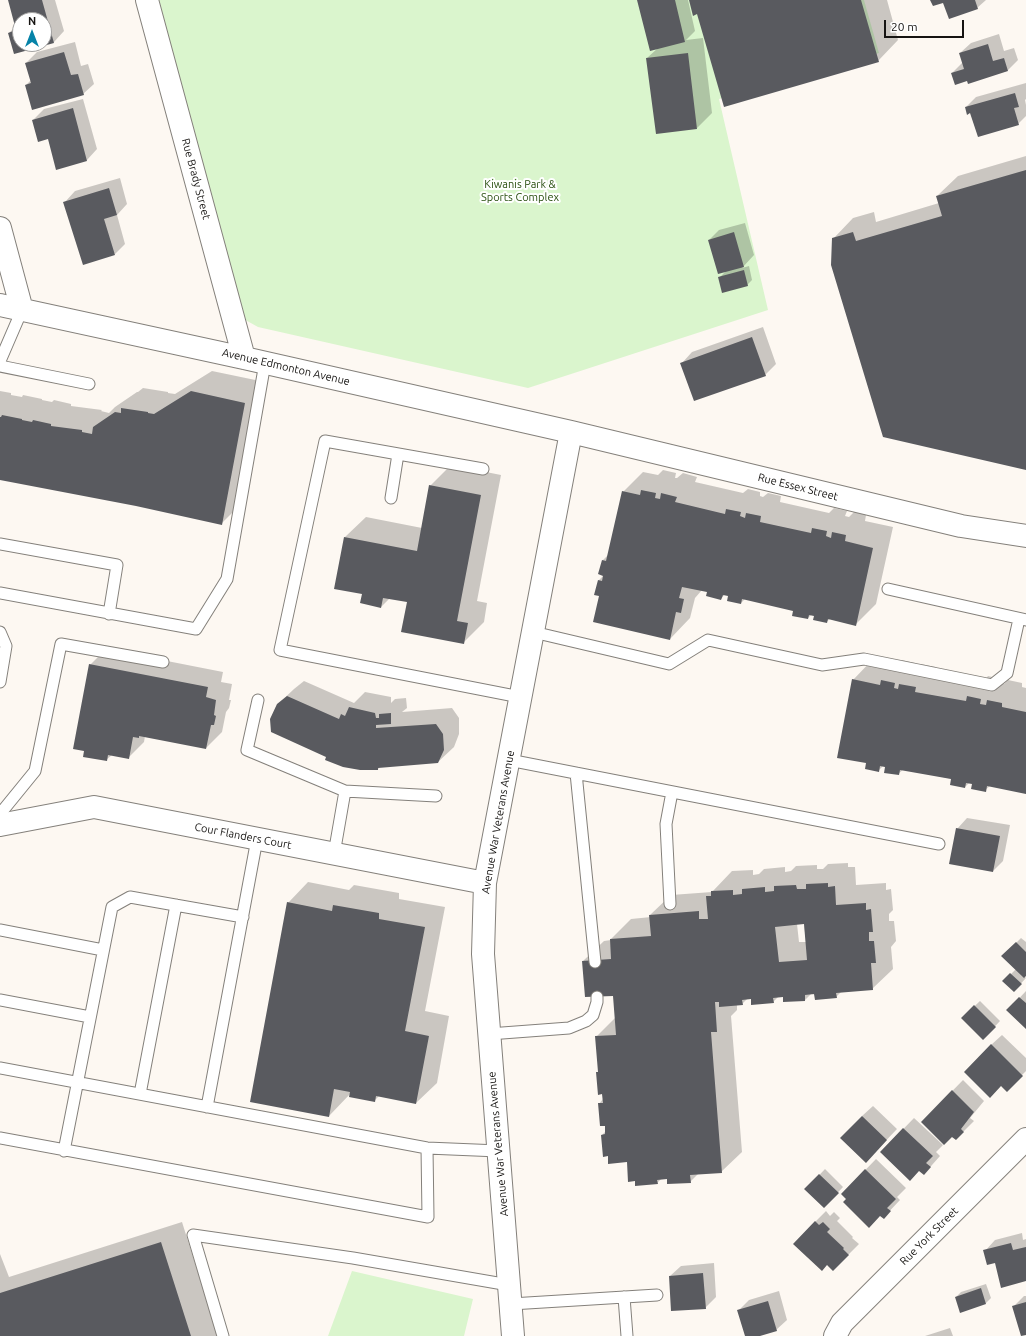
<!DOCTYPE html>
<style>
body{margin:0}
#map{position:relative;width:1026px;height:1336px;overflow:hidden;background:#fdf8f2;font-family:Ubuntu,sans-serif}
canvas{display:block}
.north{position:absolute;left:12px;top:12px;width:40px;height:40px;box-sizing:border-box;background:#fff;border:1px solid #a2a1a0;border-radius:50%;rotate:0deg;font-size:11px;font-weight:700;line-height:16px;text-align:center;color:#161412}
.north::after{content:'';display:block;margin:auto;width:14px;height:18px;background:#0683a8;clip-path:polygon(50% 0,100% 100%,50% 72%,0 100%)}
.scale{position:absolute;left:884px;top:20px;width:80px;height:18px;box-sizing:border-box;border:2px solid #161412;border-top:0;padding-left:5px;font-size:12px;line-height:14px;white-space:nowrap;color:#161412;-webkit-text-stroke:3px #fff;paint-order:stroke}
</style>
<div id="map">
<canvas width="1026" height="1336"></canvas>
<div class="north">N</div>
<div class="scale">20 m</div>
</div>
<script>
const ctx = document.querySelector('canvas').getContext('2d');
ctx.lineJoin = 'round';
function fill(path, color) { ctx.fillStyle = color; ctx.fill(path, 'evenodd'); }
const toPath = rows => new Path2D(rows.map(r => 'M' + r).join(''));
function trace(path, color, width, dash) { ctx.strokeStyle = color; ctx.lineWidth = width; ctx.lineCap = dash ? 'butt' : 'round'; ctx.setLineDash(dash || []); ctx.stroke(path); }
function drawText(font, color, halo, rows, align = 'center') {
  ctx.font = font + ' Ubuntu,sans-serif'; ctx.lineWidth = 4; ctx.setLineDash([]); ctx.textBaseline = 'middle'; ctx.strokeStyle = halo; ctx.fillStyle = color; for (const [text, x, y, turn = 0] of rows) {
    ctx.save(); ctx.translate(x, y); ctx.rotate((+turn || 0) * Math.PI / 180); ctx.textAlign = isNaN(turn) ? turn : align; if (halo) ctx.strokeText(text, 0, 0); ctx.fillText(text, 0, 0); ctx.restore();
  }
}
fill(toPath([
 [159,0,864,0,879,53,719,99,768,310,528,388,258,327,240,317],
 [352,1271,473,1299,464,1336,328,1336]
]), '#daf5cd');
fill(toPath([
 [10,0,55,0,64,31,54,42,15,53,9,33,16,26],
 [20,20,44,20,44,44,20,44],
 [638,0,688,0,695,31,686,40,703,38,712,113,697,128,647,58,658,48],
 [690,0,887,0,898,40,878,61,698,13],
 [931,0,986,0,977,8],
 [999,34,1004,51,1014,48,1018,60,1007,71,968,80,952,73,963,62,960,53,971,43],
 [75,42,81,66,88,64,94,84,83,94,26,85,31,80,26,63,37,52],
 [1026,83,1026,99,1025,100,1026,105,1026,116,1018,124,971,112,966,107,976,97],
 [83,99,97,149,87,160,57,168,48,138,33,120,44,109],
 [1026,156,1026,469,833,239,853,218,874,212,876,222,939,203,937,196,958,176],
 [120,178,127,204,117,215,125,244,115,254,65,202,75,191],
 [745,223,754,255,742,268,749,266,752,280,747,285,719,278,726,271,709,240,719,230],
 [763,327,776,364,765,375,682,363,692,352],
 [212,371,265,382,242,503,221,524,137,505,0,479,0,391,11,393,11,395,22,397,23,395,42,399,42,400,52,402,54,400,71,404,71,406,102,410,101,411,109,413,115,407,137,392,138,392,143,388,168,392,168,393,175,394],
 [451,465,501,475,477,601,487,603,484,622,463,643,408,601,390,598,381,607,363,593,345,537,366,517,422,528,430,486],
 [663,470,676,473,675,478,677,478,683,473,697,477,695,482,743,493,748,489,760,492,760,496,763,497,768,493,781,496,780,502,829,513,834,508,847,511,845,516,849,517,854,512,866,515,865,521,893,527,876,604,855,625,830,619,826,622,815,615,812,614,808,618,794,610,745,599,741,603,730,595,725,594,721,599,708,591,702,590,695,598,690,618,670,639,600,595,599,580,604,575,603,560,609,554,623,492,643,472,658,475],
 [106,649,223,672,221,682,232,684,229,700,231,700,229,708,226,712,222,732,206,748,145,736,144,742,128,758,112,755,106,760,90,665],
 [873,659,898,664,902,660,915,663,914,667,917,668,921,664,936,667,935,671,984,681,988,676,1001,679,1000,683,1004,684,1008,680,1022,683,1022,687,1026,688,1026,793,990,786,985,790,973,783,969,783,965,787,952,779,904,769,898,774,883,766,878,771,867,763,853,680],
 [304,681,354,703,365,692,391,697,391,703,395,699,406,698,407,708,402,712,452,708,459,718,459,734,454,747,438,762,380,767,378,769,328,756,277,705,294,689],
 [967,818,1010,825,1003,861,993,871,957,829],
 [848,863,848,867,855,867,856,885,886,883,886,890,891,889,893,910,889,914,889,921,894,921,896,941,891,947,893,969,872,989,842,991,836,997,811,994,805,1000,784,996,779,996,773,1002,748,998,742,1004,737,1005,737,1010,731,1016,742,1152,721,1172,698,1174,690,1182,668,1178,662,1178,657,1183,636,1180,628,1161,602,1135,606,1131,606,1125,599,1104,603,1099,603,1093,597,1073,599,1071,596,1037,616,1017,614,995,583,961,604,941,611,940,611,939,631,919,651,917,650,915,671,895,712,892,732,871,753,870,753,875,759,874,764,869,785,867,785,872,791,871,796,866,817,865,817,869,823,869,828,864],
 [804,923,806,942,799,942,797,924],
 [308,882,349,890,354,885,399,893,399,899,445,907,425,1011,449,1016,437,1083,416,1103,379,1096,374,1101,351,1093,329,1116,288,903],
 [1021,938,1026,942,1026,974,1024,976,1026,978,1014,991,1004,981,1016,969,1003,956],
 [1026,991,1026,1027,1008,1010],
 [980,1001,1000,1021,983,1039,962,1018],
 [1002,1035,1026,1058,1026,1071,1007,1090,991,1045],
 [963,1080,984,1101,970,1118,974,1121,956,1139,922,1122],
 [873,1106,897,1129,876,1151,862,1116],
 [914,1118,943,1145,936,1152,940,1156,924,1174,920,1170,881,1152],
 [876,1159,906,1188,897,1197,900,1200,884,1217,848,1199,842,1194],
 [825,1169,843,1187,824,1207,806,1189],
 [826,1211,830,1216,834,1212,840,1218,837,1221,853,1237,852,1238,859,1244,844,1259,815,1222],
 [182,1222,218,1336,0,1336,0,1254,9,1277],
 [1022,1233,1023,1240,1026,1239,1026,1280,995,1262,985,1251,995,1240],
 [714,1263,716,1297,705,1308,670,1276,681,1266],
 [986,1284,991,1298,986,1303,956,1297,961,1292],
 [779,1291,787,1320,776,1330,756,1336,746,1336,739,1310,749,1300],
 [1024,1296,1026,1296,1026,1334,1013,1307],
 [950,1328,953,1336,925,1336]
]), '#0003');
fill(toPath([
 [8,0,42,0,54,43,14,54,8,33,16,30],
 [20,20,44,20,44,44,20,44],
 [637,0,675,0,685,42,650,51],
 [689,0,861,0,879,62,724,107,697,14,693,16],
 [930,0,975,0,978,9,949,19,943,3,933,6],
 [988,44,993,61,1004,58,1008,71,968,84,967,81,955,85,951,73,964,69,959,53],
 [64,52,71,75,78,74,84,95,32,110,25,85,31,83,25,63],
 [688,53,697,129,656,134,646,58],
 [1015,93,1019,107,1014,108,1019,125,978,137,970,113,967,115,965,107],
 [73,108,87,161,56,170,48,139,38,142,32,120],
 [1026,170,1026,470,883,437,831,265,832,238,853,232,856,241,942,216,936,196],
 [109,188,117,215,104,219,115,255,83,265,63,202],
 [734,232,744,267,718,274,708,240],
 [744,270,748,286,722,293,718,277],
 [752,337,766,376,694,401,680,363],
 [191,391,245,403,222,525,136,506,0,480,0,417,1,417,2,415,22,419,22,420,32,422,33,420,51,424,51,426,82,430,82,432,92,434,93,427,115,412,121,413,121,408,148,412,148,413,154,414],
 [429,485,481,495,457,621,468,623,464,644,401,632,407,602,383,598,381,608,360,603,362,594,334,589,344,537,417,551],
 [641,490,656,493,655,498,660,499,661,493,677,497,675,502,725,514,726,509,741,512,740,516,745,518,746,513,761,516,760,522,811,533,812,528,827,531,826,536,831,538,832,532,846,535,845,541,873,548,856,626,828,619,827,623,813,620,814,616,809,615,808,619,792,616,793,611,742,599,741,604,727,601,728,596,723,595,721,600,706,596,707,592,682,587,679,598,684,599,681,613,676,612,670,640,593,622,599,596,594,595,598,580,602,581,603,576,598,574,602,560,606,561,622,491,640,495],
 [89,664,208,687,206,697,216,700,214,715,216,716,214,725,211,725,206,749,139,736,139,738,133,737,129,759,108,755,107,761,83,757,84,751,73,749],
 [852,679,880,685,881,680,895,683,894,688,898,689,899,684,916,687,915,692,966,701,967,696,981,699,980,704,986,705,987,700,1002,703,1002,707,1026,712,1026,794,987,786,986,792,971,789,972,784,966,783,965,788,950,785,951,779,900,770,899,775,884,773,885,767,880,766,879,772,865,769,866,763,837,758],
 [287,696,339,719,341,714,345,716,349,707,375,713,376,718,379,718,379,714,391,713,391,724,376,725,376,728,436,724,443,734,444,750,438,763,378,768,378,770,360,770,343,767,325,760,326,757,271,732,270,719,277,704],
 [956,828,1000,836,993,872,949,864],
 [828,883,828,887,835,886,836,905,866,903,866,910,871,909,873,932,869,932,869,941,874,941,876,963,871,963,873,990,836,993,837,998,815,1000,814,994,805,995,805,1001,783,1002,783,997,773,998,774,1003,751,1005,751,999,742,1000,743,1005,719,1007,719,1002,715,1002,717,1032,711,1032,722,1173,690,1175,691,1183,667,1184,667,1179,657,1180,658,1184,635,1186,635,1181,628,1182,627,1162,608,1164,608,1156,603,1157,601,1135,605,1134,605,1126,600,1126,598,1103,603,1103,602,1094,598,1095,596,1072,598,1072,595,1036,616,1035,613,996,585,997,582,961,611,959,610,939,651,936,649,915,699,911,699,919,708,919,706,896,711,896,711,891,733,890,733,895,742,894,742,889,765,887,765,892,774,891,774,886,796,885,797,889,806,889,806,884],
 [804,924,807,960,779,962,775,927],
 [287,902,332,911,333,905,379,913,379,919,425,927,405,1031,429,1036,416,1104,376,1096,375,1102,349,1097,350,1092,334,1089,329,1117,250,1102],
 [1016,942,1026,952,1026,976,1024,978,1001,956],
 [1010,973,1022,984,1014,992,1002,981],
 [1019,997,1026,1003,1026,1029,1006,1010],
 [974,1005,996,1027,983,1040,961,1018],
 [991,1044,1023,1076,1007,1092,1001,1086,990,1098,964,1072],
 [952,1090,974,1112,961,1129,964,1132,956,1140,952,1137,944,1145,921,1122],
 [862,1116,887,1140,866,1163,840,1138],
 [903,1128,933,1156,926,1163,931,1167,924,1175,919,1171,910,1181,880,1152],
 [865,1169,896,1199,887,1208,891,1211,884,1219,880,1216,869,1228,843,1202,846,1199,841,1194],
 [819,1174,839,1193,824,1208,804,1189],
 [815,1221,819,1225,823,1222,830,1229,827,1232,844,1248,843,1249,849,1255,833,1271,827,1265,822,1271,793,1244],
 [161,1242,191,1336,0,1336,0,1293],
 [1011,1243,1013,1250,1026,1247,1026,1281,1001,1288,995,1263,987,1265,983,1250],
 [703,1273,706,1309,671,1311,669,1276],
 [981,1288,986,1304,960,1313,955,1297],
 [768,1301,777,1331,760,1336,745,1336,737,1310],
 [1026,1302,1026,1335,1021,1336,1012,1306]
]), '#595a5f');
const service = toPath([
 [0,361,22,310],
 [0,366,89,384],
 [483,469,325,441,280,650,520,697],
 [391,498,398,454],
 [0,544,117,565,109,614],
 [888,589,1026,620],
 [0,593,196,629,227,579,265,363],
 [0,632,6,646,0,682],
 [533,632,669,664,708,640,822,665,864,659,992,685,1007,673,1019,619],
 [258,700,247,750,345,791,436,796],
 [509,760,939,844],
 [576,773,595,962],
 [0,814,35,771,61,644,163,662],
 [334,854,345,791],
 [670,904,666,824,672,792],
 [0,930,103,950],
 [0,1000,90,1017],
 [489,1034,569,1028,586,1021,593,1015,597,1002,597,997],
 [0,1068,427,1148,499,1151],
 [140,1094,176,905],
 [207,1107,257,839],
 [0,1138,428,1217,427,1148],
 [64,1151,112,907,130,897,243,917],
 [624,1297,627,1336],
 [511,1304,657,1295],
 [223,1336,193,1235,353,1258,509,1285]
]);
const minor = toPath([
 [147,0,244,358],
 [0,228,22,310],
 [0,305,244,358,571,432,961,526,1026,536],
 [0,825,94,807,485,883],
 [513,1336,483,954,485,883,571,432],
 [835,1336,842,1323,1026,1139]
]);
trace(service, '#84807b', 13);
trace(minor, '#84807b', 24);
trace(service, '#fff', 11);
trace(minor, '#fff', 22);
drawText('11px', '#161412', '#fff', [
 ["Rue Brady Street",196,179,75],
 ["Avenue Edmonton Avenue",286,367,13],
 ["Rue Essex Street",798,487,14],
 ["Avenue War Veterans Avenue",498,822,-80],
 ["Cour Flanders Court",243,836,11],
 ["Avenue War Veterans Avenue",498,1144,-95],
 ["Rue York Street",929,1236,-45]
]);
drawText('11px', '#284e0f', '#fff', [
 ["Kiwanis Park &",520,184],
 ["Sports Complex",520,197]
]);
</script>
